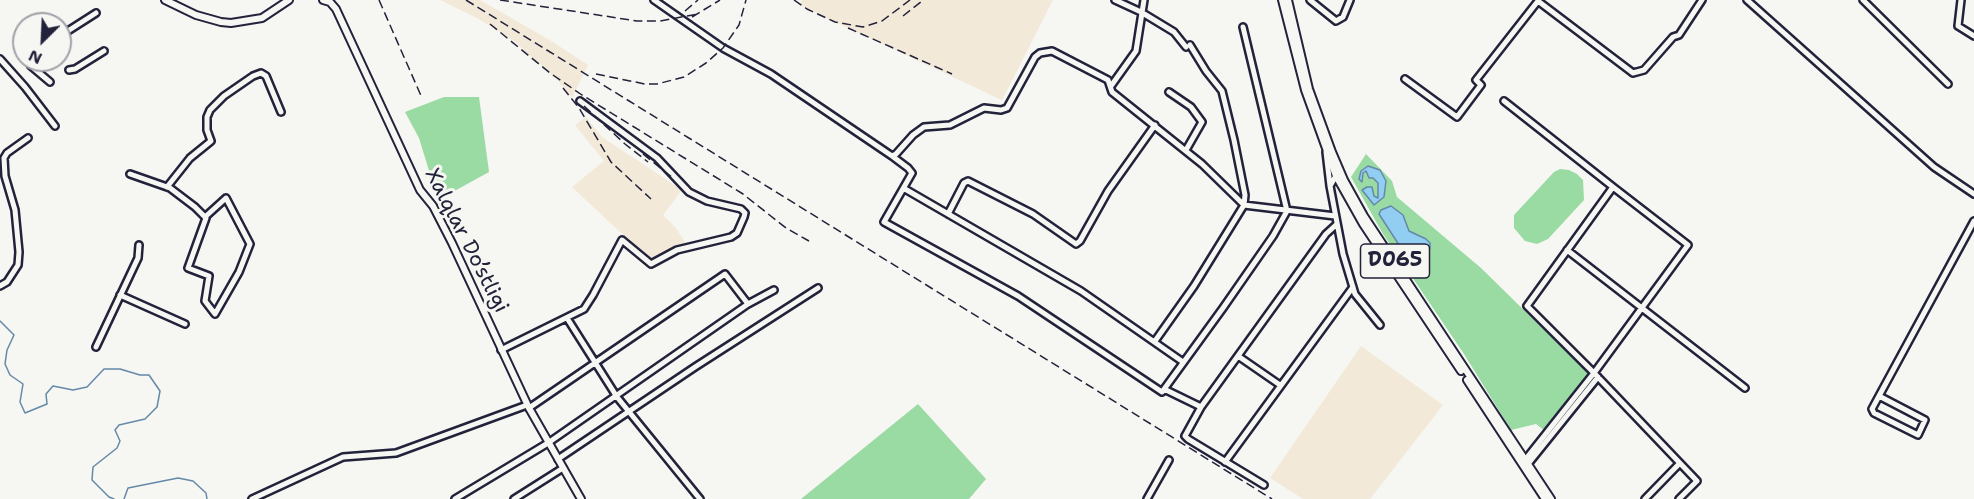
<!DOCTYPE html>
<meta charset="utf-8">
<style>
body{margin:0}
#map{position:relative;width:1974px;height:499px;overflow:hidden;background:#f6f6f2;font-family:"Shantell Sans",sans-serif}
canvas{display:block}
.north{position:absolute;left:12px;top:12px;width:60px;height:60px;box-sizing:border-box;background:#f6f6f2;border:2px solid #a1a1a9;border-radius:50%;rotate:204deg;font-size:16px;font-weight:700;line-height:24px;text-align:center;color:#22223b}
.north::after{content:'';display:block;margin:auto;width:21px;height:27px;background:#22223b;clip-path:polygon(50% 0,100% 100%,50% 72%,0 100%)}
</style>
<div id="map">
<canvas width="1974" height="499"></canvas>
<div class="north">N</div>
</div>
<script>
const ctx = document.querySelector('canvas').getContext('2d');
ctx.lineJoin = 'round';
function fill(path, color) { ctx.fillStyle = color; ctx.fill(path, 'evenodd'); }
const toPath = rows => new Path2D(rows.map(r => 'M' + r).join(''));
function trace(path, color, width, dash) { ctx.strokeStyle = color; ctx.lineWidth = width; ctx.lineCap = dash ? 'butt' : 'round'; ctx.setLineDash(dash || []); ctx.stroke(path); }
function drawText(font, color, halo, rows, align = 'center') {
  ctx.font = font + ' "Shantell Sans",sans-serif'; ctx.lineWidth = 6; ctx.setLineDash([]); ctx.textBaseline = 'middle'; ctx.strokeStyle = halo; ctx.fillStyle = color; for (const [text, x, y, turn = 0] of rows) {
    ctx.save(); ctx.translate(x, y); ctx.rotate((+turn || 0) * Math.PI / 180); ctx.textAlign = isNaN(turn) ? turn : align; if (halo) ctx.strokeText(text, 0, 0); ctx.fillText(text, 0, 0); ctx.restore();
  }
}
fill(toPath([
 [440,0,480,0,553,42,588,65,572,98,556,79,514,41,477,18],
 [802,0,1053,0,1002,100,807,9,800,5],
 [586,117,602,137,682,190,663,215,676,228,686,244,659,254,652,262,572,187,604,161,575,125],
 [1361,346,1443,405,1370,499,1303,499,1270,478]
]), '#f3e9d9');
fill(toPath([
 [444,97,479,97,489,172,438,200,419,138,405,112],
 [1366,154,1392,181,1397,197,1481,268,1588,373,1545,431,1536,424,1511,430,1464,354,1383,234,1351,177],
 [1560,169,1569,170,1577,174,1583,180,1584,200,1548,239,1537,244,1525,241,1514,228,1514,215,1554,172],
 [918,404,986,479,969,499,801,499]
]), '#9adaa3');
const water = toPath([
 [1368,166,1380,170,1386,181,1384,197,1374,205,1362,190,1367,187,1372,187,1374,196,1378,198,1378,183,1373,178,1369,178,1366,171,1363,173,1362,182,1359,179,1361,171,1368,166],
 [1391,206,1403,215,1409,231,1426,239,1430,243,1430,248,1426,255,1416,265,1401,248,1379,214,1381,210,1391,206]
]);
fill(water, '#91cef1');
trace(water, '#6589a8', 1.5);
trace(toPath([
 [0,321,14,335,7,350,5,364,10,375,23,384,20,402,25,413,47,404,46,394,53,386,73,390,87,387,104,369,120,369,140,375,149,375,160,391,157,407,145,419,119,425,115,430,120,441,117,448,93,467,92,480,109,497,114,499],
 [124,499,128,488,178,478,193,481,206,493,207,499]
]), '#6589a8', 1.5);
const minor = toPath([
 [654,0,723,48,771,74,892,156,896,154,913,135,924,127,950,125,984,108,1001,110,1007,108,1035,57,1040,53,1052,51,1108,80,1112,92,1202,164,1244,205,1335,216],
 [1115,0,1141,12,1174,32,1186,47],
 [1310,0,1336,21,1343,17,1350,0],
 [1747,0,1934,167,1974,194],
 [1863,0,1948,84],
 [1961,0,1958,26,1974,36],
 [60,36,96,13],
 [0,59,25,87,55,126],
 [35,60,31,66,50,82],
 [69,70,75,69,104,51],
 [1405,79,1457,117,1481,85,1476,80,1538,1,1633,73,1644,70,1673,37,1679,35,1702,0],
 [1111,86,1136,51,1144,0],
 [1169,92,1191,107,1202,122,1186,150],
 [1504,101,1613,187],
 [1326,152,1330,186],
 [892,156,908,168,912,173,884,222,1018,296,1162,392,1223,308,1273,236,1287,211,1243,27],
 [130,174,170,188,195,207,206,218,188,268,209,276,205,301,215,314,239,272,250,244,226,198,205,217],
 [1337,174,1330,186,1343,254,1355,294,1380,325],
 [167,187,190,158,211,141,207,130,207,117,210,110,224,96,253,76,261,73,266,76,281,112],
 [905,189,1081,291,1183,362],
 [948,214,964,183,968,181,1033,214,1076,244,1080,241,1108,191,1155,125],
 [1567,250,1745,388],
 [0,286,7,282,18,265,19,252,15,210,5,176,4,158,7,153,28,138],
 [120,295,185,324],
 [567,318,617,397,700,499],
 [1155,341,1194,286,1244,205,1245,195,1234,140,1222,91,1206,71,1190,45],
 [96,347,138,258,139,245],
 [501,350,584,309,593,295,622,240,651,264,677,250,731,237,737,233,744,217,745,213,741,209,707,201,689,192,657,158,580,101],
 [1238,356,1280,385],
 [1164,389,1201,407],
 [1879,396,1925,420,1918,435,1874,413,1872,409,1879,396,1974,221],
 [529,408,725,274,748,304],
 [558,459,695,367,818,288],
 [1525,460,1594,373,1527,306,1613,187,1688,245,1594,373,1697,481,1679,499],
 [1225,462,1353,287],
 [1528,464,1598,377],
 [1264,485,1188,439,1185,436,1201,407,1326,234,1337,224],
 [252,499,343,457,396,453,527,405],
 [455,499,548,443,748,304,774,290],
 [514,499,563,468],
 [1147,499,1169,460],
 [1645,499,1679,464]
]);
const major = toPath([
 [165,0,196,15,221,22,231,23,262,18,289,0],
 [323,0,330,2,336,9,420,190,433,206,452,243,529,408,581,499],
 [1282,0,1305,90,1336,176,1363,224,1461,371],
 [1288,0,1309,89,1332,152,1344,180,1364,216,1551,499],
 [1467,380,1545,499]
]);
trace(minor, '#22223b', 10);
trace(major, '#22223b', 10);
trace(minor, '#f6f6f2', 5);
trace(major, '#f6f6f2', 6);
trace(toPath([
 [379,0,422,98],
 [466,0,1272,499],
 [500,0,637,21,660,21,698,14],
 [794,0,807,9,835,22,863,27,882,21,910,0],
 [685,11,698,0],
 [903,16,922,1],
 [692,17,720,0],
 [490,24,550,73,582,95,743,194,786,228,809,241],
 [848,28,952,74],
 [596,74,645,84,657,84,684,77,706,63,723,48,739,25,746,0],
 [563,88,579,108,611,162,651,199],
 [584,106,625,144,648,162],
 [643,154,673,178]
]), '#22223b', 1.5, [9, 4.5]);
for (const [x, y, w] of [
 [1395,261,69]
]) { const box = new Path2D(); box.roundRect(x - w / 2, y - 17, w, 34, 4.5); ctx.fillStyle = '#f6f6f2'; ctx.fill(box); trace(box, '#22223b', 1.5); }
drawText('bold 20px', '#22223b', null, [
 ["D065",1395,261]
]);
drawText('21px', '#22223b', '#f6f6f2', [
 ["Xalqlar Do’stligi",466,241,63]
]);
</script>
